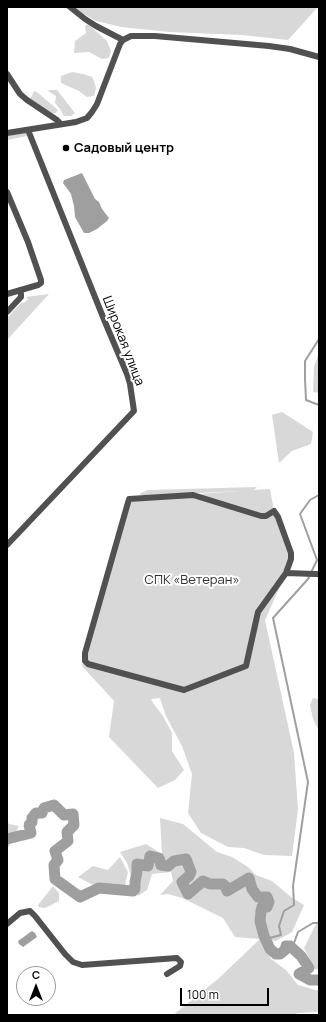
<!DOCTYPE html>
<meta charset="utf-8">
<style>
body{margin:0}
#map{position:relative;width:326px;height:1022px;overflow:hidden;background:#fff;font-family:Manrope,sans-serif}
canvas{display:block}
.frame{position:absolute;inset:0;border:8px solid #000;pointer-events:none}
.north{position:absolute;left:16px;top:966px;width:40px;height:40px;box-sizing:border-box;background:#fff;border:1px solid #999;border-radius:50%;rotate:0deg;font-size:11px;font-weight:700;line-height:16px;text-align:center;color:#000}
.north::after{content:'';display:block;margin:auto;width:14px;height:18px;background:#000;clip-path:polygon(50% 0,100% 100%,50% 72%,0 100%)}
.scale{position:absolute;left:180px;top:988px;width:89px;height:18px;box-sizing:border-box;border:2px solid #000;border-top:0;padding-left:5px;font-size:12px;line-height:14px;white-space:nowrap;color:#000;-webkit-text-stroke:3px #fff;paint-order:stroke}
</style>
<div id="map">
<canvas width="326" height="1022"></canvas>
<div class="frame"></div>
<div class="north">С</div>
<div class="scale">100 m</div>
</div>
<script>
const ctx = document.querySelector('canvas').getContext('2d');
ctx.lineJoin = 'round';
function fill(path, color) { ctx.fillStyle = color; ctx.fill(path, 'evenodd'); }
const toPath = rows => new Path2D(rows.map(r => 'M' + r).join(''));
function trace(path, color, width, dash) { ctx.strokeStyle = color; ctx.lineWidth = width; ctx.lineCap = dash ? 'butt' : 'round'; ctx.setLineDash(dash || []); ctx.stroke(path); }
function drawText(font, color, halo, rows, align = 'center') {
  ctx.font = font + ' Manrope,sans-serif'; ctx.lineWidth = 4; ctx.setLineDash([]); ctx.textBaseline = 'middle'; ctx.strokeStyle = halo; ctx.fillStyle = color; for (const [text, x, y, turn = 0] of rows) {
    ctx.save(); ctx.translate(x, y); ctx.rotate((+turn || 0) * Math.PI / 180); ctx.textAlign = isNaN(turn) ? turn : align; if (halo) ctx.strokeText(text, 0, 0); ctx.fillText(text, 0, 0); ctx.restore();
  }
}
fill(toPath([
 [75,7,318,7,288,40,242,35,169,32,121,27,96,21,82,13],
 [88,24,107,41,111,51,109,58,102,59,89,52,74,53,75,41,86,33,85,26],
 [72,72,83,74,92,77,94,81,96,88,94,96,87,97,79,91,61,83,61,76],
 [49,90,57,90,75,113,71,116,64,116,60,109,55,103,56,96,48,91],
 [34,91,38,93,58,110,56,113,52,113,30,100],
 [26,133,27,136,7,140,7,135],
 [49,294,7,340,7,318,22,302,24,303,28,299,26,297],
 [319,352,319,393,313,392,314,367],
 [282,412,313,432,311,444,292,451,279,463,272,415],
 [257,487,254,490,270,489,274,511,291,553,286,573,265,620,294,753,298,809,292,856,264,855,244,848,228,847,201,833,188,813,192,774,182,746,166,716,160,698,151,699,153,703,163,716,172,733,172,751,184,770,175,780,158,788,109,737,114,701,82,666,85,653,129,499,239,491,144,496,139,494,148,490],
 [313,698,319,699,319,731,313,719,310,705],
 [160,818,183,824,217,852,232,857,248,867,256,875,272,881,291,897,304,905,292,932,276,941,261,940,271,959,286,970,298,985,319,991,319,1008,317,1012,299,1013,292,1015,173,1015,218,979,260,939,235,937,223,918,182,898,168,894,160,895,173,881,171,872,152,874,147,890,138,896,127,863,120,852,146,844,162,854],
 [7,821,9,824,19,826,7,850],
 [120,857,128,872,125,885,93,885,78,877,93,866,108,870],
 [53,886,59,893,59,901,45,908,38,907,38,905],
 [319,918,319,970,315,969,304,948]
]), '#d8d8d8');
fill(toPath([
 [82,173,95,199,99,202,102,209,109,218,107,221,97,229,89,233,84,233,75,217,74,206,71,194,63,183,64,180],
 [32,931,35,933,37,937,23,947,19,944,18,941]
]), '#9f9f9f');
trace(toPath([
 [319,339,305,361,305,379,306,400,319,405],
 [265,939,281,935,279,926,284,911,294,905,293,886,308,782,273,618,308,579,317,560,300,514,310,500,319,495],
 [294,950,294,943,298,932,313,923,319,923]
]), '#9f9f9f', 2);
trace(toPath([
 [7,839,31,833,29,825,32,822,32,818,36,813,42,813,44,808,54,805,64,815,73,814,74,825,67,832,68,841,55,851,58,860,54,865,55,879,80,897,99,888,133,891,135,889,135,882,137,872,137,864,148,866,150,856,159,858,161,865,168,866,174,861,186,859,191,872,189,876,182,882,188,894,203,881,210,884,223,884,226,887,227,891,249,878,252,889,258,897,267,897,269,902,267,907,262,907,261,911,260,921,264,936,270,949,276,954,280,954,285,950,286,946,290,946,301,956,309,968,299,974,310,980,319,980]
]), '#9f9f9f', 11);
trace(toPath([
 [70,7,85,19,96,26,123,40],
 [7,74,20,94,27,100,57,120,61,124],
 [7,133,76,122,87,118,92,112,97,104,120,44,123,40,131,36,155,36,269,46,290,49,319,57],
 [7,192,28,242,41,280,41,283,38,285,7,294],
 [7,312,21,297,21,294,20,290],
 [193,495,261,516,266,516,274,511,278,517,291,553,291,559,286,573,258,612,246,666,184,690,88,664,85,661,85,653,129,499,193,495],
 [7,545,134,411,130,384,127,374,105,322,28,130],
 [286,573,315,574,319,574],
 [7,924,20,913,30,911,35,916,65,954,73,962,82,965,177,958,181,962,180,966,167,974]
]), '#515151', 6);
for (const [x, y, r, color] of [
 [66,148,4,"#000"]
]) { const dot = new Path2D(); dot.arc(x, y, r, 0, 2 * Math.PI); ctx.fillStyle = color; ctx.fill(dot); trace(dot, '#fff', 1.5); }
drawText('bold 13px', '#000', '#fff', [
 ["Садовый центр",74,148]
], 'left');
drawText('13px', '#000', '#fff', [
 ["Широкая улица",123,341,69]
]);
drawText('13px', '#2f2f2f', '#fff', [
 ["СПК «Ветеран»",192,580]
]);
</script>
